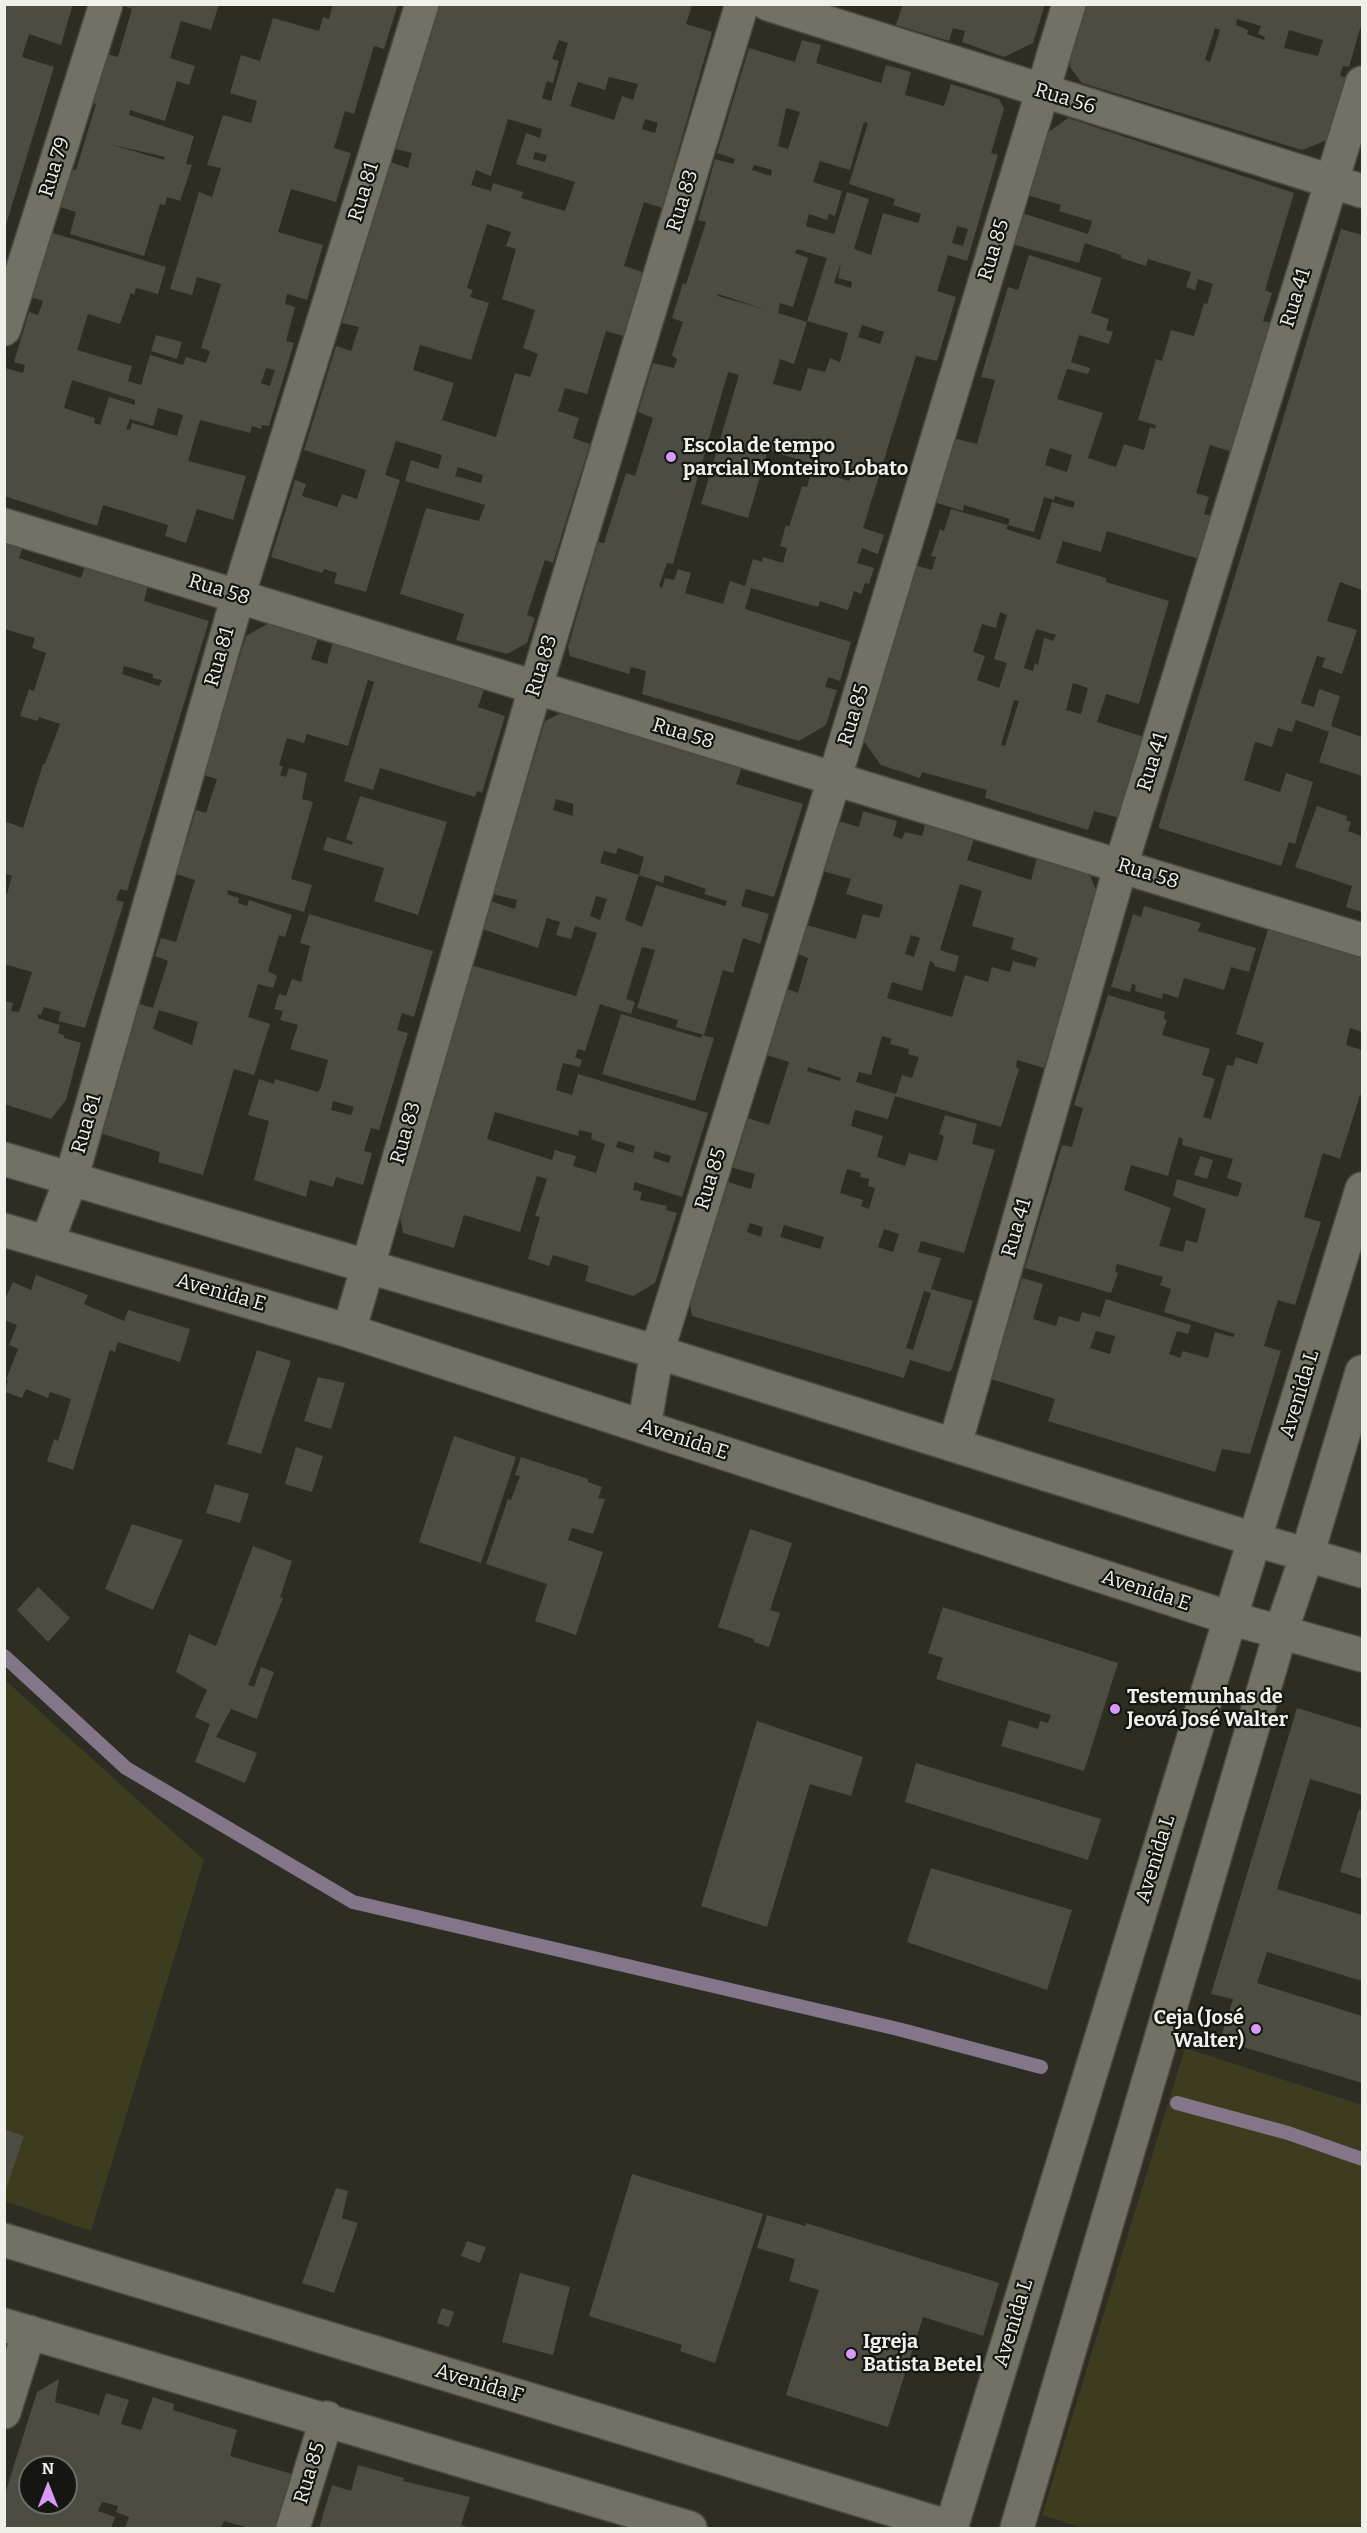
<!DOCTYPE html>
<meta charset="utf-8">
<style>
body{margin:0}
#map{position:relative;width:1367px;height:2533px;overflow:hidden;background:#2d2d23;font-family:Bitter,serif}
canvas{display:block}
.frame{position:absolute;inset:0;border:6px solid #f1f1eb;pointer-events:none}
.north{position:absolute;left:18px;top:2455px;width:60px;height:60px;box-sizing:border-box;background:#151511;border:2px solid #6d6d68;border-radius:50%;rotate:0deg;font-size:16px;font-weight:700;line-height:24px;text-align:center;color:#f1f1eb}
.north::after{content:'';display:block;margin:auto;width:21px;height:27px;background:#d89af8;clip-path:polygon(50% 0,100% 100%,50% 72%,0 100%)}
</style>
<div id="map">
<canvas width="1367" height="2533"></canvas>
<div class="frame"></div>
<div class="north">N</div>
</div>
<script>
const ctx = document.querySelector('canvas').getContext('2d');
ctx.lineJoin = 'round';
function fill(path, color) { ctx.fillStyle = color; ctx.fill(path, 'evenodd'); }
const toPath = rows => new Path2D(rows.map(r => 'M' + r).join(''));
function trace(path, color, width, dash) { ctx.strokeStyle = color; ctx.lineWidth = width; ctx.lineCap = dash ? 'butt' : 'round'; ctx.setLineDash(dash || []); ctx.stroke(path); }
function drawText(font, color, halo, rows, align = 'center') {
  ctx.font = font + ' Bitter,serif'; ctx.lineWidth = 4.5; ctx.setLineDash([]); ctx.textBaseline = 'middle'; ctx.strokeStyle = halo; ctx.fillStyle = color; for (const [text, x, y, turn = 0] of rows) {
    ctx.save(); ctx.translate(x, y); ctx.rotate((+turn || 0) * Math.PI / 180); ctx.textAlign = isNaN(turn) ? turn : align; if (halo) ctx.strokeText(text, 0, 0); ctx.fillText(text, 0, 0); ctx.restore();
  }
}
fill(toPath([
 [4,1679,204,1860,91,2231,5,2201],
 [1185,2048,1362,2105,1362,2528,1083,2528,1042,2515]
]), '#3d3c1f');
trace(toPath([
 [4,1656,126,1768,353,1902,898,2029,1041,2067],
 [1177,2103,1288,2133,1362,2159]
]), '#847689', 14);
fill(toPath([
 [4,4,73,4,61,45,29,34,22,57,54,67,5,228],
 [119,4,219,4,211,30,181,21,170,58,195,66,189,85,177,81,165,121,130,110,129,115,194,136,186,164,192,165,180,201,167,197,165,205,160,204,144,256,70,234,76,212,54,205,65,168,76,170,96,104,85,101,100,52,118,57,132,9],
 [109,144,165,157,164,160],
 [333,4,398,4,384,49,374,46,354,114,345,111,334,148,351,153,336,202,291,189,278,232,323,245,307,300,287,294,285,304,295,307,286,341,294,343,269,426,262,425,261,429,252,426,250,433,200,420,188,461,246,476,233,520,197,509,186,543,165,536,168,525,103,505,97,526,4,496,4,371,5,368,23,373,25,365,14,362,29,312,38,315,43,301,26,295,46,231,166,267,158,294,136,288,134,295,131,293,120,324,88,314,77,350,132,366,128,381,141,385,150,355,183,365,186,357,206,363,210,351,201,348,221,284,197,277,192,295,170,289,199,192,212,197,221,168,207,165,223,115,251,123,257,101,230,93,241,55,260,61,273,18,319,31,323,17,329,19],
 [266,368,275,370,270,386,261,383],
 [72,380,135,400,135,405,109,397,100,425,94,423,95,418,64,408],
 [158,408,183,415,177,436,132,423,130,430,126,429,130,419,153,426],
 [440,4,690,4,692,5,686,24,712,32,662,208,644,202,624,266,643,272,623,336,606,331,587,394,565,388,558,411,579,418,573,438,590,444,553,563,545,560,527,615,535,618,527,643,507,654,456,640,464,614,400,594,426,508,479,521,485,505,405,481,411,460,438,469,442,455,396,441,385,475,400,480,366,592,334,583,337,573,324,569,322,573,271,557,295,480,306,484,302,496,318,501,337,507,342,494,357,499,366,470,304,450,336,346,351,351,359,327,342,323,391,162,408,168,412,153,396,149],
 [559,40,568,43,551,101,542,98,547,81,553,83,559,61,552,59],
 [609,77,638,84,633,100,622,96,614,120,570,106,578,82,605,90],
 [508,119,542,129,540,138,526,133,516,164,575,182,565,211,521,198,523,192,493,183,491,191,471,185,476,170,491,176],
 [645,119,658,123,655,133,642,129],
 [535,152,547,155,545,162,533,159],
 [487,224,511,232,506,246,516,249,502,299,535,310,523,348,538,354,530,377,515,373,496,437,442,420,454,383,413,370,420,345,471,360,489,303,470,297,473,290,467,288],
 [458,467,483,475,481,483,455,476],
 [903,4,1045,4,1033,43,1004,57,962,42,965,31,953,28,949,41,896,25],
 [1086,4,1362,4,1362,22,1349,67,1343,66,1340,76,1346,77,1327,140,1302,150,1082,83,1070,67,1070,60],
 [1237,19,1261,26,1258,34,1265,37,1264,40,1247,34,1248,30,1236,25],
 [1215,28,1220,30,1210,62,1205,60],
 [1289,30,1323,40,1318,56,1284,48],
 [802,40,821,45,816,63,881,83,886,65,911,72,905,95,944,106,951,84,999,99,1004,109,991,153,998,155,967,261,948,255,937,291,956,297,937,361,916,356,863,528,884,535,878,554,862,548,857,563,874,568,869,584,865,583,861,594,854,591,848,610,820,601,818,607,751,588,745,609,851,642,840,681,828,677,825,687,837,690,826,725,799,741,642,694,646,671,631,667,629,674,570,656,568,647,598,542,604,543,626,473,635,476,653,418,638,412,653,363,674,368,677,359,672,355,683,322,672,318,683,283,686,284,706,222,698,220,715,159,733,164,735,159,717,153,749,48,795,62],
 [786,108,800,112,788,149,778,146],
 [864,122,868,123,849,184,895,199,893,205,921,214,918,223,883,213,871,255,854,249,869,199,847,192,834,234,806,226,809,214,827,220,829,214,835,216,842,191,813,182,820,161,850,170],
 [754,165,772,170,771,176,752,170],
 [957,226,968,229,963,246,952,243],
 [797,249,827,258,807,321,848,333,840,362,830,358,825,372,808,368,801,391,773,384,780,359,794,364,807,322,778,313,780,303,793,307,808,258,795,253],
 [841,262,838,278,852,282,851,288,834,283],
 [718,294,767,310,718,296],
 [862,325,884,332,880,344,858,337],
 [728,372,739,375,701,504,748,518,768,450,851,476,849,481,812,470,807,487,802,486,789,527,786,525,780,546,787,548,783,563,763,557,762,562,753,559,745,586,730,581,723,604,685,593,691,573,678,569,674,580,665,578,662,588,659,586,667,563,673,564],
 [1068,118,1294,193,1265,290,1272,293,1263,321,1271,323,1232,452,1210,445,1196,493,1209,497,1204,514,1212,516,1199,559,1107,531,1101,552,1063,541,1056,563,1106,578,1106,582,1169,601,1139,704,1106,694,1097,722,1144,737,1119,818,1094,811,1088,830,985,798,987,790,922,772,920,778,881,765,863,740,914,565,932,570,936,557,931,556,940,529,944,531,951,509,1008,525,1006,529,1040,540,1052,502,1073,508,1075,502,1055,496,1054,500,1044,497,1034,532,1008,525,1010,519,964,505,963,511,934,502,953,438,977,444,995,380,981,377,1008,287,1018,290,1029,255,1102,278,1091,313,1109,319,1106,330,1113,332,1109,344,1079,335,1071,362,1090,368,1088,374,1067,369,1057,399,1103,413,1088,458,1116,467,1124,444,1144,450,1150,427,1155,429,1156,425,1138,420,1156,359,1162,361,1171,330,1194,336,1204,303,1207,304,1213,284,1198,279,1195,290,1186,287,1191,272,1148,259,1146,266,1121,258,1121,255,1085,243,1079,263,1012,244,1022,213,1088,234,1092,221,1059,211,1061,205,1027,195,1047,133],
 [1050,448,1072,455,1067,472,1045,465],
 [1000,612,1007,615,994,659,1007,663,999,688,977,680,985,656,973,652,982,624,996,628],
 [1036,629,1056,635,1053,641,1044,638,1038,665,1035,663,1033,671,1024,668],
 [1073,683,1088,688,1081,714,1066,710],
 [1014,700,1019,701,1005,746,1001,745],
 [1341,229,1362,235,1362,590,1340,582,1327,621,1357,630,1342,674,1322,667,1325,658,1317,656,1301,703,1314,707,1319,689,1340,696,1331,726,1362,737,1362,776,1319,762,1329,732,1296,720,1292,732,1278,728,1272,747,1255,742,1244,780,1280,792,1286,773,1313,782,1295,844,1289,842,1281,866,1159,828,1159,825],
 [156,335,182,342,177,359,151,351],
 [4,540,23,546,19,558,81,578,85,566,148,585,144,601,209,621,127,891,120,889,116,900,124,902,85,1028,58,1021,61,1012,44,1007,41,1015,38,1014,38,1018,60,1025,58,1033,64,1035,64,1038,81,1043,66,1100,51,1119,4,1104,4,1001,13,1003,11,1011,19,1012,32,972,4,964,4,893,7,894,12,876,4,873,4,830,7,822,23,828,43,764,45,764,60,724,39,717,38,721,20,716,29,689,34,691,46,653,32,648,35,638,4,629],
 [124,666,153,674,153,678,162,680,159,686,122,674],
 [271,622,319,636,311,659,327,664,333,641,485,687,478,707,505,716,482,793,477,791,475,797,380,768,373,790,344,781,374,682,368,680,348,746,307,734,304,743,287,738,279,765,283,767,280,775,286,777,289,768,307,773,302,799,313,802,291,879,312,885,304,912,228,890,227,894,239,898,238,903,247,906,249,900,292,915,285,937,279,935,268,971,277,976,273,988,258,984,248,1017,270,1024,254,1075,234,1069,203,1175,158,1162,160,1152,103,1134,100,1115,134,1002,153,1008,168,961,155,956,161,938,176,942,195,880,173,873,182,846,185,847,196,810,206,813,217,779,203,775,246,636],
 [159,1010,198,1022,192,1045,153,1029],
 [565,711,742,767,736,784,803,804,774,897,746,889,741,906,769,914,760,944,743,938,733,973,723,970,704,1035,676,1027,678,1020,637,1008,655,950,642,947,626,999,635,1002,631,1014,600,1004,585,1051,578,1049,575,1057,582,1060,580,1067,563,1063,556,1090,572,1095,578,1074,708,1113,682,1197,635,1182,633,1190,642,1192,640,1200,667,1206,666,1210,677,1213,655,1283,633,1296,585,1281,589,1266,553,1255,549,1266,528,1259,540,1217,535,1216,547,1179,537,1176,520,1232,464,1215,454,1248,403,1233,398,1207,471,965,576,996,597,933,575,926,571,939,556,935,560,922,547,918,538,948,482,929,490,901,515,909,517,900,493,894,545,721],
 [556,799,573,804,573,816,553,810],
 [618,848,644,857,639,875,663,883,665,875,706,889,704,894,727,901,725,906,656,885,642,927,625,920,639,875,600,863,604,851,616,854],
 [596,896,607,899,600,920,590,916],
 [495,1112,578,1136,579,1130,592,1133,591,1139,605,1144,596,1173,573,1166,576,1156,555,1150,552,1160,487,1139],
 [618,1141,635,1146,633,1153,616,1147],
 [655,1151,671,1156,669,1163,653,1158],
 [360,796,447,822,418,915,374,901,384,868,323,850,327,837,352,845,353,842,346,839],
 [1317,806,1347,816,1346,820,1351,822,1348,831,1362,836,1362,912,1346,907,1352,886,1295,867],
 [863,811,897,821,893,836,902,839,905,832,922,836,926,821,975,836,967,860,1031,880,1038,854,1089,873,1097,892,1044,1068,1017,1060,1016,1067,1019,1069,1001,1127,895,1096,888,1119,855,1110,851,1126,883,1136,877,1157,905,1166,909,1153,937,1161,944,1136,939,1134,945,1115,977,1124,972,1144,995,1150,964,1253,921,1241,918,1252,941,1258,931,1289,973,1301,952,1369,949,1372,910,1360,904,1378,692,1316,690,1305,728,1182,751,1189,755,1174,733,1168,748,1118,769,1125,789,1062,767,1055,787,989,798,993,808,958,798,954,807,925,856,939,863,914,879,918,883,905,846,894,851,879,823,871,838,821,859,827],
 [960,884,982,891,972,926,1014,938,1011,949,1038,958,1035,967,1013,961,1010,972,992,967,988,982,965,975,952,1017,887,998,892,982,922,991,930,961,935,964,934,966,955,972,959,956,940,950],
 [911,935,920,938,914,957,905,954],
 [882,1036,892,1039,890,1044,909,1049,908,1054,919,1057,912,1078,902,1075,896,1094,856,1082,859,1072,871,1075],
 [808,1067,841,1078,840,1081,807,1071],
 [847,1169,861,1173,860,1177,869,1179,868,1186,875,1188,869,1209,861,1206,863,1200,840,1193],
 [750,1223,763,1227,761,1237,747,1232],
 [784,1225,824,1237,820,1249,780,1237],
 [884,1229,899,1234,893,1252,878,1247],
 [924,1291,931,1293,913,1350,906,1348],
 [1144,906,1201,923,1198,931,1256,948,1249,972,1231,967,1224,990,1184,978,1178,998,1163,993,1162,999,1135,991,1136,985,1132,984,1130,992,1111,987,1133,914,1141,917],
 [309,914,433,951,414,1017,402,1013,397,1030,408,1033,379,1130,371,1128,364,1151,372,1153,363,1185,336,1177,333,1187,310,1180,306,1197,254,1180,269,1121,248,1115,259,1079,274,1084,275,1079,318,1092,321,1087,328,1060,290,1049,298,1025,280,1020,283,1011,274,1009,279,994,286,996,292,979,301,982,310,946,300,943],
 [333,1101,354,1107,351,1115,331,1110],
 [1269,926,1362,954,1362,1032,1350,1028,1346,1045,1362,1050,1362,1096,1360,1095,1340,1159,1323,1153,1304,1217,1321,1222,1295,1305,1278,1300,1264,1346,1281,1351,1250,1454,1222,1449,1215,1472,1048,1421,1055,1399,991,1379,1022,1278,1043,1284,1033,1319,1056,1326,1059,1316,1079,1322,1082,1312,1100,1317,1106,1299,1191,1325,1188,1334,1177,1331,1169,1354,1180,1358,1183,1351,1208,1358,1215,1332,1233,1337,1235,1334,1164,1312,1171,1289,1160,1285,1163,1277,1117,1264,1115,1272,1118,1273,1111,1293,1025,1268,1062,1145,1072,1147,1083,1108,1074,1105,1108,995,1165,1012,1164,1019,1167,1020,1162,1035,1210,1049,1202,1075,1215,1079,1203,1117,1211,1119,1227,1065,1233,1066,1236,1057,1257,1064,1264,1043,1236,1034],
 [1179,1137,1183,1139,1182,1145,1233,1159,1227,1178,1242,1183,1238,1197,1177,1179,1173,1196,1206,1209,1197,1243,1186,1240,1183,1252,1159,1246,1171,1208,1124,1190,1131,1165,1168,1176],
 [1096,1331,1115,1336,1110,1354,1090,1348],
 [621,1014,701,1038,702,1035,714,1038,695,1101,602,1074],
 [1200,1156,1213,1160,1207,1179,1194,1175],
 [36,1275,88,1295,84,1304,124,1321,128,1310,190,1329,180,1362,118,1342,115,1352,110,1350,73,1470,47,1461,54,1439,58,1441,71,1399,50,1392,48,1398,26,1389,22,1398,5,1392,8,1380,6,1380,18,1349,9,1345,17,1325,4,1320,4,1301,13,1282,31,1290],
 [257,1350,291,1361,261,1454,227,1444],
 [318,1377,345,1383,331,1429,304,1421],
 [454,1436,516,1457,481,1563,419,1542],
 [296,1447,323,1456,312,1492,285,1484],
 [521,1457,588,1479,588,1482,602,1487,598,1498,605,1499,593,1534,572,1528,568,1540,603,1552,576,1635,535,1621,547,1584,486,1564,508,1499,511,1500,520,1476,515,1475],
 [215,1484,249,1494,240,1523,206,1513],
 [132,1524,183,1540,153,1610,105,1589],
 [750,1529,792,1543,770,1610,780,1613,769,1647,754,1642,754,1639,718,1627],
 [253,1546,292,1561,280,1597,283,1598,248,1685,254,1687,261,1667,274,1672,257,1719,231,1709,216,1737,257,1753,245,1783,195,1762,210,1724,195,1717,207,1690,176,1672,189,1634,216,1646],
 [38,1587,70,1618,48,1642,17,1610],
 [943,1607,1118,1663,1084,1771,1001,1746,1009,1720,1038,1729,1040,1721,1048,1723,1051,1715,936,1679,943,1658,928,1653],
 [1297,1708,1362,1728,1362,1795,1310,1779,1277,1889,1362,1915,1362,1981,1267,1952,1257,1983,1362,2016,1362,2083,1220,2040,1233,1999,1211,1994],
 [757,1721,863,1757,851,1796,810,1784,767,1927,701,1906],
 [916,1763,1101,1819,1088,1860,905,1802],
 [1359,1809,1362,1810,1362,1879,1340,1872],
 [931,1868,1072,1910,1047,1990,907,1942],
 [4,2129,24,2136,5,2192,4,2192],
 [632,2174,763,2214,715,2363,680,2351,682,2345,589,2316],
 [336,2188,348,2191,342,2218,358,2223,334,2293,302,2283],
 [767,2215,805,2226,806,2223,999,2283,983,2336,923,2317,888,2427,786,2395,819,2290,789,2281,795,2259,757,2248],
 [467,2241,486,2247,480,2263,461,2256],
 [520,2273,570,2287,553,2355,502,2342],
 [442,2308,454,2312,449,2327,437,2323],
 [59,2379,55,2402,99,2415,106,2393,129,2400,121,2424,141,2430,153,2397,174,2404,173,2410,237,2430,230,2456,292,2474,276,2528,249,2528,224,2521,221,2528,125,2528,129,2517,116,2512,118,2506,102,2502,98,2511,115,2517,111,2528,4,2528,4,2497,37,2392],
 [30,2467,66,2467,66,2503,54,2503,50,2515,41,2512,44,2503,30,2503],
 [358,2465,404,2478,403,2481,470,2497,461,2525,471,2528,319,2528,332,2485,351,2491]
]), '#4d4c42');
const minor = toPath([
 [768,4,1362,191],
 [4,329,106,4],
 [4,525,1362,940],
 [4,1159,657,1352,1256,1540,1362,1571],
 [4,1230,349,1331,1230,1618,1362,1655],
 [47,1242,71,1179,238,596,422,4],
 [349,1331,535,689,742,4],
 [644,1427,657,1352,834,780,1069,4],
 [955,1444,1121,865,1362,83],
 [4,2240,953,2528],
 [4,2325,690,2528],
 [4,2412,29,2332],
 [293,2528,327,2418],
 [951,2528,1362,1189],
 [1017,2528,1281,1631,1307,1555,1362,1372]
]);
trace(minor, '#4b4a42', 36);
trace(minor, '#717165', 33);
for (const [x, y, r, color] of [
 [671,457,6,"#d89af8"],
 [1115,1709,6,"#d89af8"],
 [1256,2029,6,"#d89af8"],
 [851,2354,6,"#d89af8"]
]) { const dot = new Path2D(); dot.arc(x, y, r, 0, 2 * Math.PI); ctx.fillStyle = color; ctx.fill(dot); trace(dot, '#151511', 2); }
drawText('20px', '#f1f1eb', '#151511', [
 ["Rua 56",1065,99,17],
 ["Rua 79",55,167,-73],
 ["Rua 81",364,192,-73],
 ["Rua 83",683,201,-73],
 ["Rua 85",994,250,-73],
 ["Rua 41",1296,298,-73],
 ["Rua 58",219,590,17],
 ["Rua 81",220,657,-74],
 ["Rua 83",542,666,-73],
 ["Rua 85",854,715,-73],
 ["Rua 58",683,734,17],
 ["Rua 41",1153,762,-73],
 ["Rua 58",1148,874,17],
 ["Rua 81",87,1124,-74],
 ["Rua 83",406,1133,-74],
 ["Rua 85",711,1179,-73],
 ["Rua 41",1017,1228,-74],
 ["Avenida E",221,1293,16],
 ["Avenida L",1300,1394,-73],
 ["Avenida E",684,1440,18],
 ["Avenida E",1146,1591,18],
 ["Avenida L",1156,1859,-73],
 ["Avenida L",1014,2323,-73],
 ["Avenida F",479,2384,17],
 ["Rua 85",310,2473,-73]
]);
drawText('bold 20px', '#f1f1eb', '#151511', [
 ["Escola de tempo",683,446],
 ["parcial Monteiro Lobato",683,469],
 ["Testemunhas de",1127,1697],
 ["Jeová José Walter",1127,1720],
 ["Ceja (José",1244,2018,"right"],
 ["Walter)",1244,2041,"right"],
 ["Igreja",863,2342],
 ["Batista Betel",863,2365]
], 'left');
</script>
